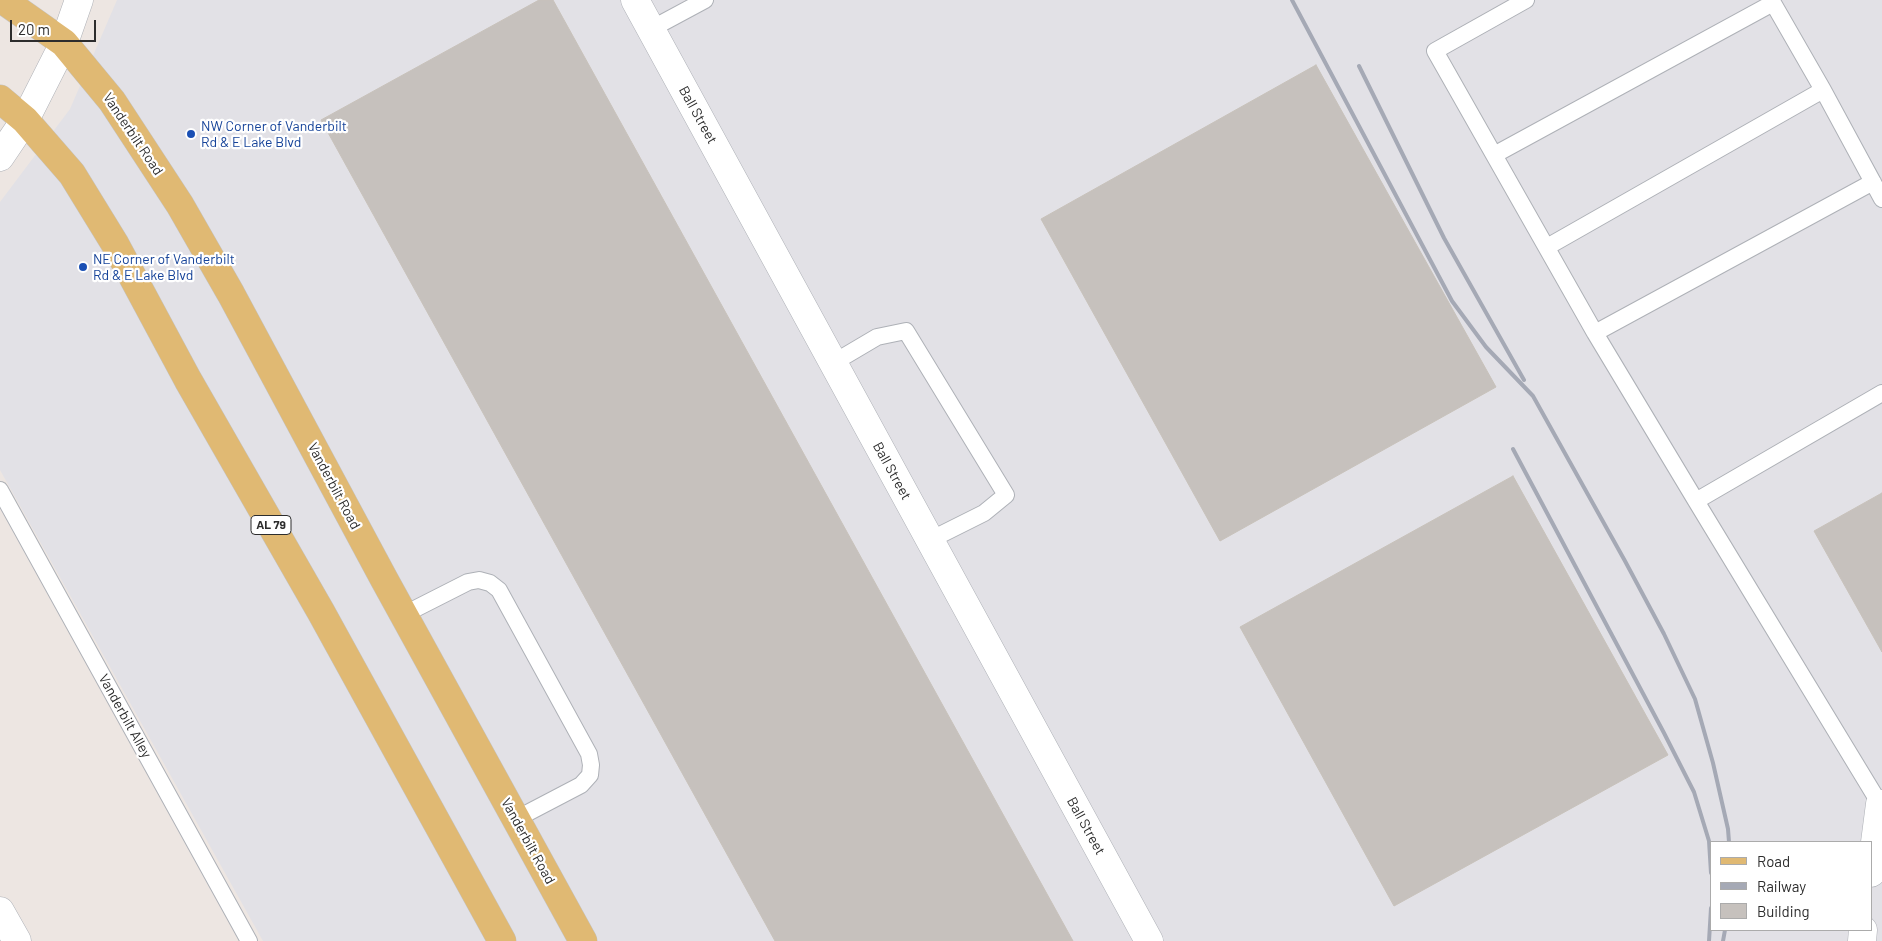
<!DOCTYPE html>
<style>
body{margin:0}
#map{position:relative;width:1882px;height:941px;overflow:hidden;background:#ede6e2;font-family:Barlow,sans-serif}
canvas{display:block}
.legend{position:absolute;left:1710px;top:841px;width:162px;height:90px;box-sizing:border-box;background:#fff;border:1px solid #ababab;margin:0;padding:6px 9px;list-style:none;font-size:15px;color:#2d2d2d}
.legend li{display:flex;align-items:center;gap:10px;height:25px}
.legend b{width:25px;border:1px solid #ababab}
.scale{position:absolute;left:10px;top:20px;width:86px;height:22px;box-sizing:border-box;border:2px solid #2d2d2d;border-top:0;padding-left:6px;font-size:15px;line-height:18px;white-space:nowrap;color:#2d2d2d;-webkit-text-stroke:4px #fff;paint-order:stroke}
</style>
<div id="map">
<canvas width="1882" height="941"></canvas>
<ul class="legend">
<li><b style="height:6px;background:#e0b973"></b>Road</li>
<li><b style="height:6px;background:#a5a9b5"></b>Railway</li>
<li><b style="height:14px;background:#c6c1bd"></b>Building</li>
</ul>
<div class="scale">20 m</div>
</div>
<script>
const ctx = document.querySelector('canvas').getContext('2d');
ctx.lineJoin = 'round';
function fill(path, color) { ctx.fillStyle = color; ctx.fill(path, 'evenodd'); }
const toPath = rows => new Path2D(rows.map(r => 'M' + r).join(''));
function trace(path, color, width, dash) { ctx.strokeStyle = color; ctx.lineWidth = width; ctx.lineCap = dash ? 'butt' : 'round'; ctx.setLineDash(dash || []); ctx.stroke(path); }
function drawText(font, color, halo, rows, align = 'center') {
  ctx.font = font + ' Barlow,sans-serif'; ctx.lineWidth = 4.5; ctx.setLineDash([]); ctx.textBaseline = 'middle'; ctx.strokeStyle = halo; ctx.fillStyle = color; for (const [text, x, y, turn = 0] of rows) {
    ctx.save(); ctx.translate(x, y); ctx.rotate((+turn || 0) * Math.PI / 180); ctx.textAlign = isNaN(turn) ? turn : align; if (halo) ctx.strokeText(text, 0, 0); ctx.fillText(text, 0, 0); ctx.restore();
  }
}
fill(toPath([
 [117,0,1882,0,1882,941,263,941,0,470,0,202,70,109],
 [1711,842,1871,842,1871,930,1711,930]
]), '#e2e1e6');
const building = toPath([
 [539,0,553,0,1073,941,775,941,321,120,539,0],
 [1316,65,1496,387,1220,541,1041,219,1316,65],
 [1513,476,1668,755,1394,906,1240,627,1513,476],
 [1882,493,1882,652,1814,531,1882,493]
]);
fill(building, '#c6c1bd');
trace(building, '#c8c2bb', 1);
const service = toPath([
 [651,29,705,0],
 [1494,155,1435,51,1526,0],
 [1882,199,1823,90,1773,3,1494,155,1595,333,1696,501,1880,804,1882,803],
 [1547,247,1823,90],
 [1595,333,1873,182],
 [833,363,877,337,906,331,1006,495,984,513,930,540],
 [0,490,249,941],
 [1696,501,1882,393],
 [403,615,468,582,479,580,490,583,499,590,589,754,591,765,590,775,581,785,516,819]
]);
const minor = toPath([
 [635,0,1149,941],
 [1871,873,1880,804],
 [0,911,17,941],
 [1862,941,1863,930]
]);
const tertiary = toPath([
 [0,157,25,120,64,43,79,0]
]);
const primary = toPath([
 [3,0,64,43,112,101,180,205,231,294,384,579,583,941],
 [0,99,25,120,72,174,115,244,188,380,321,612,502,941]
]);
trace(service, '#aeb1b7', 18);
trace(minor, '#aeb1b7', 29);
trace(tertiary, '#aeb1b7', 29);
trace(primary, '#c4c4c4', 29);
trace(service, '#fff', 16);
trace(minor, '#fff', 28);
trace(tertiary, '#fff', 28);
trace(primary, '#e0b973', 28);
trace(toPath([
 [1292,0,1452,301,1486,347,1533,396,1625,561,1664,634,1695,699,1713,763,1728,829,1729,842],
 [1359,66,1444,238,1524,380],
 [1513,449,1664,733,1694,792,1709,841,1711,873],
 [1709,941,1711,908],
 [1723,941,1725,930]
]), '#a5a9b5', 4);
for (const [x, y, r, color] of [
 [191,134,5,"#1a4fb4"],
 [83,267,5,"#1a4fb4"]
]) { const dot = new Path2D(); dot.arc(x, y, r, 0, 2 * Math.PI); ctx.fillStyle = color; ctx.fill(dot); trace(dot, '#fff', 2); }
for (const [x, y, w] of [
 [271,525,40]
]) { const box = new Path2D(); box.roundRect(x - w / 2, y - 9.5, w, 19, 4); ctx.fillStyle = '#fff'; ctx.fill(box); trace(box, '#2d2d2d', 1); }
drawText('bold 12px', '#2d2d2d', null, [
 ["AL 79",271,525]
]);
drawText('14px', '#2d2d2d', '#fff', [
 ["Ball Street",698,115,61],
 ["Vanderbilt Road",133,134,56],
 ["Ball Street",892,471,61],
 ["Vanderbilt Road",334,486,62],
 ["Vanderbilt Alley",125,716,61],
 ["Ball Street",1086,826,61],
 ["Vanderbilt Road",528,841,61]
]);
drawText('14px', '#164399', '#fff', [
 ["NW Corner of Vanderbilt",201,126],
 ["Rd & E Lake Blvd",201,142],
 ["NE Corner of Vanderbilt",93,259],
 ["Rd & E Lake Blvd",93,275]
], 'left');
</script>
